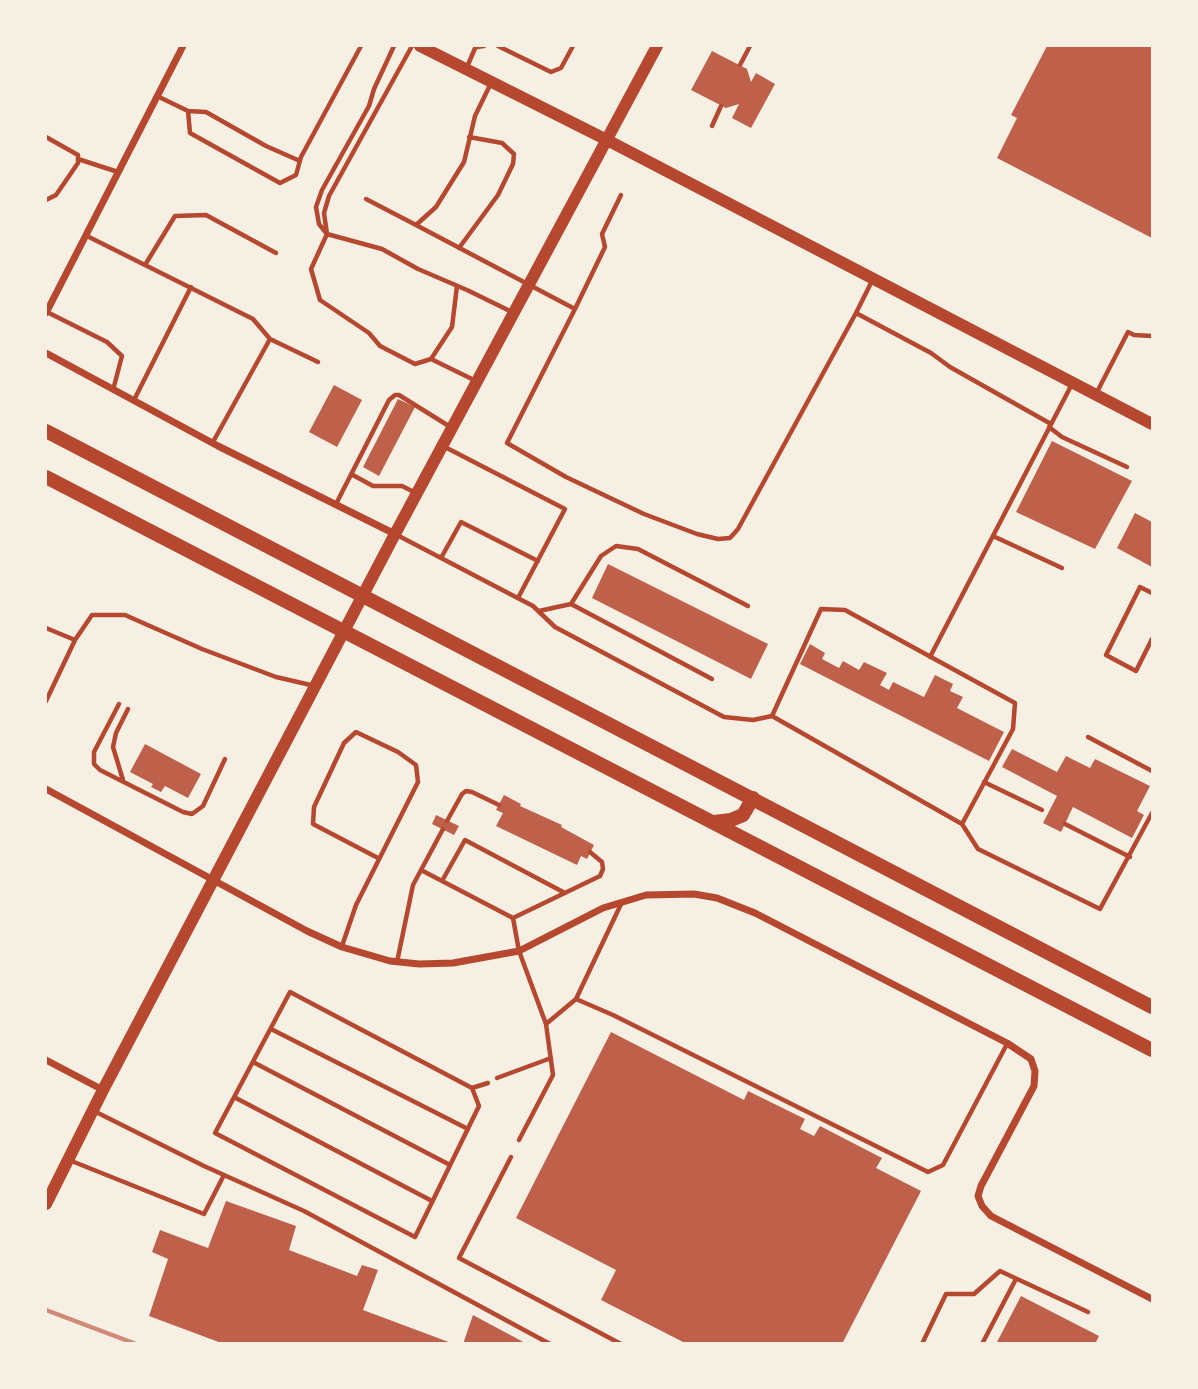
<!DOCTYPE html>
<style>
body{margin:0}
#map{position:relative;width:1198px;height:1389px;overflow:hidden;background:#f6efe4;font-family:"IBM Plex Sans",sans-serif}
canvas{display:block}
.frame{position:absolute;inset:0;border:47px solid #f6efe4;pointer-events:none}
</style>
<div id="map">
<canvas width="1198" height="1389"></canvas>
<div class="frame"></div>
</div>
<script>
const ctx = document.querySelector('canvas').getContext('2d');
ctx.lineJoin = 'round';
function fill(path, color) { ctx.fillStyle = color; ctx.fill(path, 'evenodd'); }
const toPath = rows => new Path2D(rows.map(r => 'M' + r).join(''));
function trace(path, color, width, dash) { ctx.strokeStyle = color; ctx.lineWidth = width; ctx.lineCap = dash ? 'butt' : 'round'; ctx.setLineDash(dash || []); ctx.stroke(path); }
fill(toPath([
 [1047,46,1152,46,1152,238,997,158,1017,118,1011,115],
 [712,51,747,69,751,82,756,73,775,84,751,128,732,118,739,104,726,108,691,90],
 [334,385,362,400,337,447,309,432],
 [398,399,415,407,379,476,363,467],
 [1052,441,1132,481,1095,549,1016,512],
 [1135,513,1152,522,1152,567,1117,548],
 [608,564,768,644,751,679,592,598],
 [810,644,825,653,822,659,839,668,843,661,859,670,864,662,887,673,880,685,889,690,893,682,924,697,935,675,953,684,950,691,963,697,957,708,1004,732,989,761,800,664],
 [145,744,201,774,188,798,165,786,161,792,151,787,153,784,130,772],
 [1012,749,1057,772,1066,756,1090,768,1095,759,1150,786,1137,811,1144,815,1132,838,1073,807,1061,832,1043,823,1057,796,1002,767],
 [504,795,521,804,520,806,562,825,561,827,594,845,587,859,581,856,577,865,496,826,503,813,496,810],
 [436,815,459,826,454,835,432,824],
 [611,1032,744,1100,748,1091,805,1119,800,1129,814,1136,820,1126,882,1158,876,1168,921,1191,842,1344,687,1344,601,1300,616,1270,516,1218],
 [226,1201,296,1226,289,1250,357,1276,362,1265,378,1270,363,1310,454,1344,224,1344,149,1316,168,1259,152,1252,160,1230,208,1248],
 [1021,1296,1099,1336,1095,1344,996,1344],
 [473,1315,527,1344,463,1344]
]), '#bf614a');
trace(toPath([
 [394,46,374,89,369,106,322,190,316,207,319,224,327,234,382,249,418,269,467,290,512,312],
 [412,46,329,196,324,213,327,234,311,269,320,300,369,333,380,346,415,364,431,359,452,327,457,286],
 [498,46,551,72,561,68,573,46],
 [477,47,484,46],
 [740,65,750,46],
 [467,67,476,46],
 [157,96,188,111,190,133,280,183,296,175,301,157,361,46],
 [188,111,206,112,266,146,300,161],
 [712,126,721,106],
 [46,137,78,155,78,163,56,195,46,200],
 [78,159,118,172],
 [366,199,416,225,436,207,464,162,475,116,491,83],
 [416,225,575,309,507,443,566,477,644,514,697,534,718,539,730,538,738,529,856,313,931,353,950,367,1051,424],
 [87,236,253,319,270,339,318,362],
 [459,248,498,195,513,164,514,154,502,143,469,137],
 [145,265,175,216,206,215,276,253],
 [575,309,605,247,602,234,621,195],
 [47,312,107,342,122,356,113,390],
 [856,313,873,279],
 [431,359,474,380],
 [1096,394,1128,332,1134,335,1152,336],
 [134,400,191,287],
 [1049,427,1062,437,1127,467],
 [213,442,270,339],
 [443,446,565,509,518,598],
 [351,474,373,486,402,486,416,493],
 [336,504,389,400,395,395,399,395,452,428],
 [397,535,533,606,555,627,724,717,753,720,772,716,821,609,845,610,1015,703,1013,729,962,824,772,716],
 [993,536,1062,568],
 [441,558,461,522,538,561],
 [1152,593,1140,587,1106,655,1136,671,1152,639],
 [571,604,712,679],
 [539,611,571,604,601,556,616,546,638,549,748,606],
 [46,628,75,640],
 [930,657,1072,384],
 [46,701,75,640,92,615,125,615,202,649,276,677,315,686],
 [119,704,94,752,94,764,100,770,183,812,192,814,203,806,225,759],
 [1088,737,1152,771],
 [123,780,113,747,116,733,128,709],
 [984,782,1042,810],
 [447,821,462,794,466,791,472,792,499,805],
 [962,824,978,849,1100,909,1152,813],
 [1065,824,1130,857],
 [421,870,513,918],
 [442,881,465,840,565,893],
 [513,918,519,951,546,1024,576,999,613,1015,928,1172,943,1165,1007,1044],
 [513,918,600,876,603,869,602,862,590,852],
 [342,946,356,905,418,782,416,765,398,752,356,732,344,743,314,807,313,824,378,858],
 [397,962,413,885,443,829],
 [576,999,622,902],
 [271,1029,468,1129],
 [253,1062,450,1165],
 [497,1078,551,1058],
 [472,1088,479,1106,415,1237,215,1133,290,992,472,1088,488,1083],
 [234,1097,432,1201],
 [96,1112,204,1166,304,1211,550,1344],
 [519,1140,553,1075,546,1024],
 [511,1157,459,1258,621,1344],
 [69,1160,204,1214,224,1175],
 [922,1344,946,1294,974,1294,1000,1271,1088,1312],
 [982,1344,1016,1279]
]), '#b5482f', 4.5);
trace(toPath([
 [46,313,183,46],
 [46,353,218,446,395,534],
 [46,789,307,931,342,947,390,961,419,964,453,963,519,951,603,908,646,895,694,894,717,898,755,913,1007,1043,1031,1059,1035,1071,1034,1086,981,1186,978,1196,982,1206,991,1216,1152,1299],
 [46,1060,103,1090]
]), '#b5482f', 7);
trace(toPath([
 [420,46,607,140,1152,424],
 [46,1204,103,1090,395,534,657,46]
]), '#b5482f', 12);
trace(toPath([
 [46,431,1152,1007],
 [46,477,1152,1050],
 [714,822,731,820,743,815,753,798]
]), '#b5482f', 14);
trace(toPath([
 [46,1310,136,1344]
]), '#cf8b77', 4.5);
</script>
